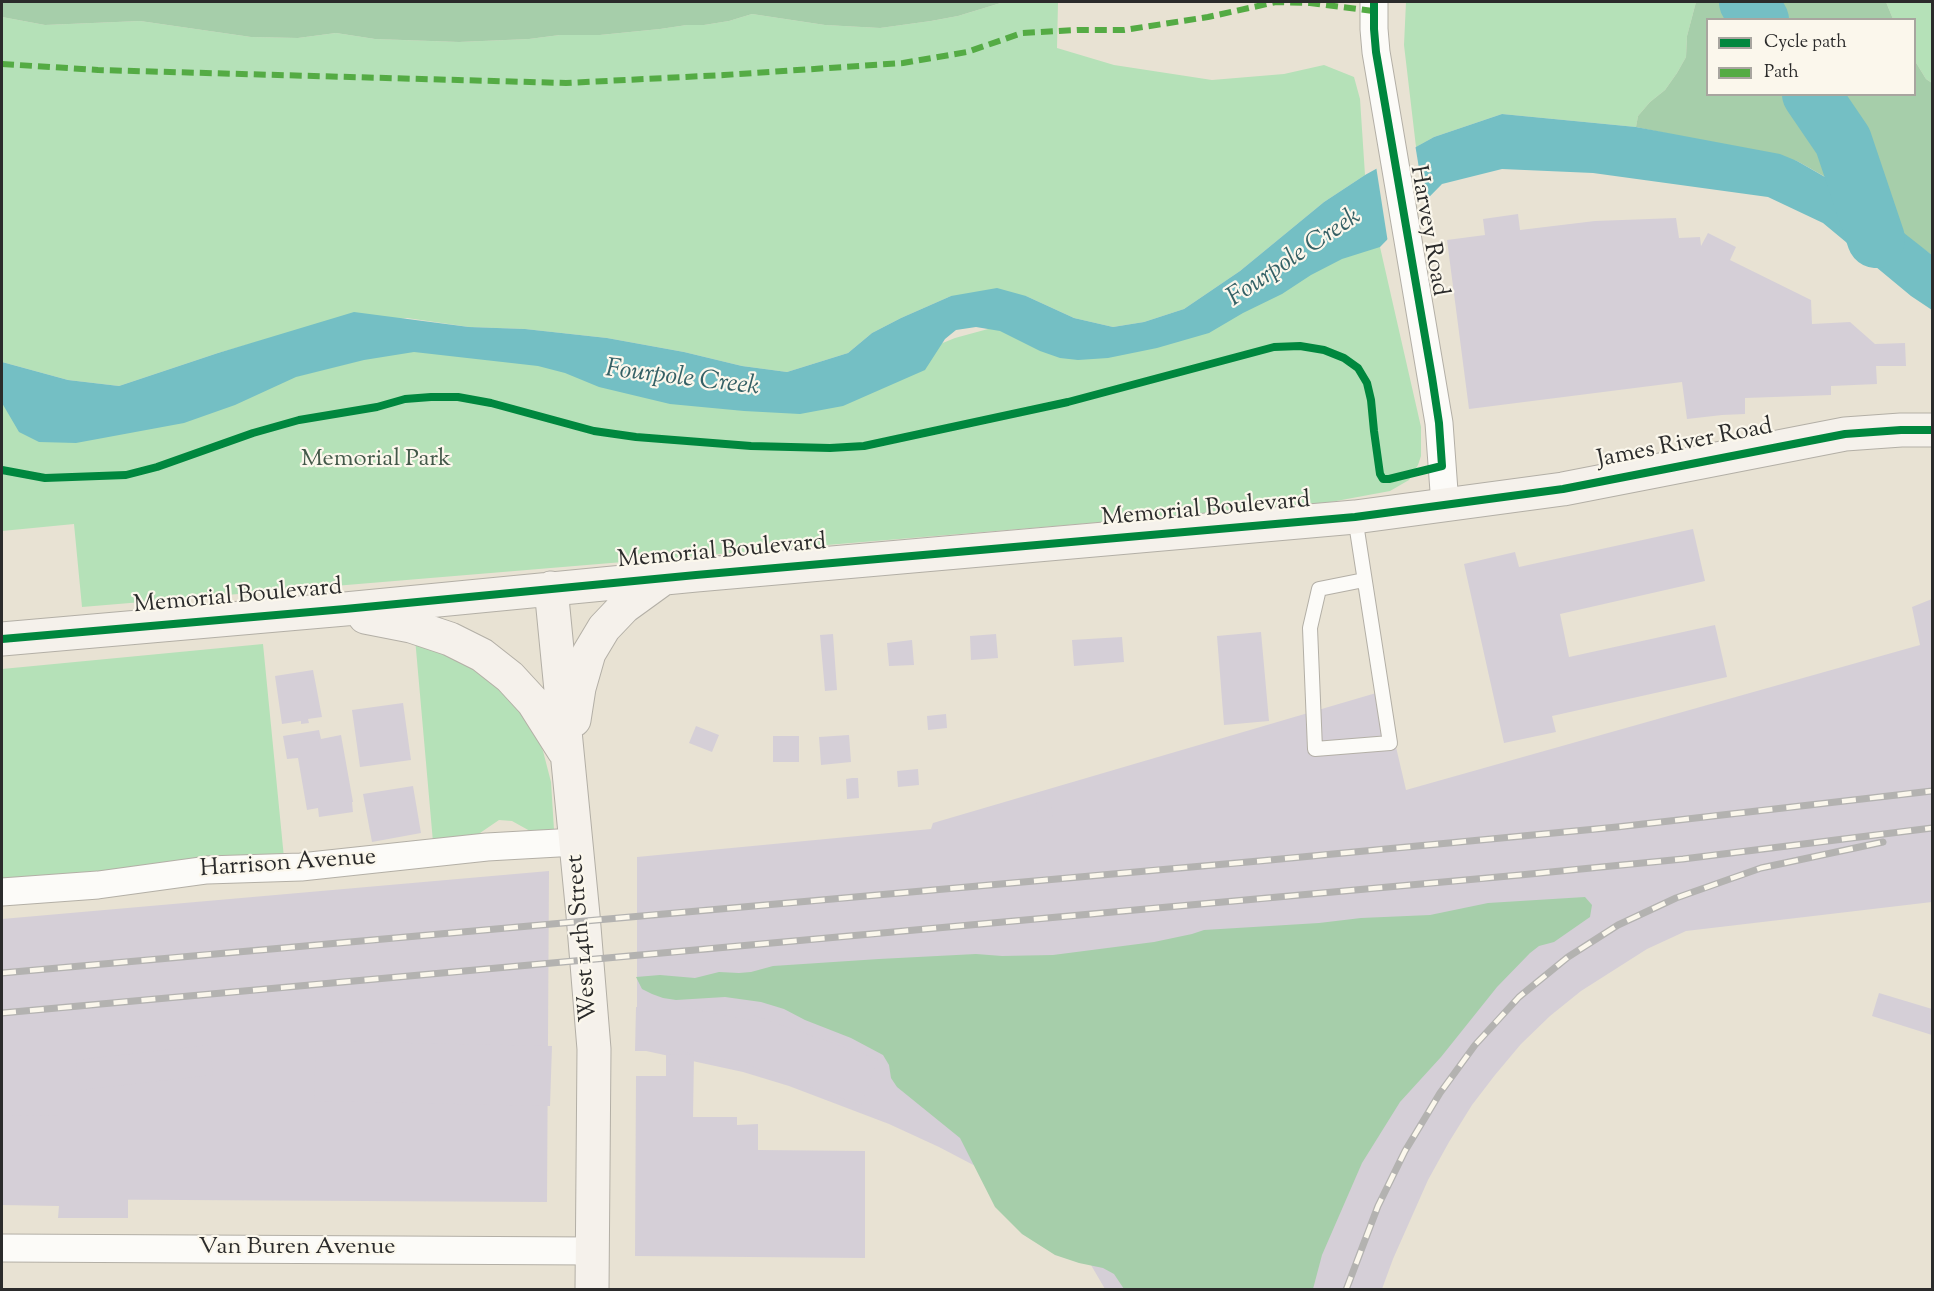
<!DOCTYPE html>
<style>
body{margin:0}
#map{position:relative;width:1934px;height:1291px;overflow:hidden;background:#e8e2d3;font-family:"Sorts Mill Goudy",serif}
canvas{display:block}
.frame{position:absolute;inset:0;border:3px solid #2b2b2b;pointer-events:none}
.legend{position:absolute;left:1706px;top:18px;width:210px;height:78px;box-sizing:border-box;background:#fbf7ec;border:2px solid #a8a59f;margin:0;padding:8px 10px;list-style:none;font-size:18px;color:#2b2b2b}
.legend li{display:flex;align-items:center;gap:12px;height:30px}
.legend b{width:30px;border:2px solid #a8a59f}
</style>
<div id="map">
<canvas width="1934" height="1291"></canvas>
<div class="frame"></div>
<ul class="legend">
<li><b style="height:8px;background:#00873e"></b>Cycle path</li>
<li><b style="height:8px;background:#54ab44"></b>Path</li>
</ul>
</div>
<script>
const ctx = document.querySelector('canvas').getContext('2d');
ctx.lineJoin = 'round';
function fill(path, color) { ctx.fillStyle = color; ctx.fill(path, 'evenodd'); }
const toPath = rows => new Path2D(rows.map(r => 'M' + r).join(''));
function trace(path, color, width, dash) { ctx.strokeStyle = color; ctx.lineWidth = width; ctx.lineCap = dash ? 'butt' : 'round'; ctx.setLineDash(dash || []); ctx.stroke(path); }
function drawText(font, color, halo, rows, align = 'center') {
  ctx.font = font + ' "Sorts Mill Goudy",serif'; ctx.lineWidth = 4.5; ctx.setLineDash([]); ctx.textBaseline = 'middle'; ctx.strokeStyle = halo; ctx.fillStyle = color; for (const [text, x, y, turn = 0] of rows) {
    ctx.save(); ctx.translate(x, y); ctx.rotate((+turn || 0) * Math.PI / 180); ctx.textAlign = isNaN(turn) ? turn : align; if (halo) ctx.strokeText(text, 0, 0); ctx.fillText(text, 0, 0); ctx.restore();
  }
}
fill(toPath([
 [1932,599,1932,902,1686,931,1647,949,1581,991,1550,1016,1521,1044,1495,1075,1472,1105,1449,1142,1428,1180,1393,1259,1382,1289,1105,1289,1091,1265,1068,1236,981,1169,939,1147,889,1124,789,1086,743,1072,637,1049,637,857,931,829,933,823,1383,691,1406,790,1920,645,1912,607],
 [549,871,547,1202,2,1199,2,919]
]), '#d5cfd7');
fill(toPath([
 [1004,2,1058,2,1057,48,1114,65,1212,80,1284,74,1324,65,1354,77,1360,99,1365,175,1324,202,1240,271,1184,309,1144,322,1113,327,1074,318,1026,296,951,296,901,318,872,333,848,353,787,372,742,366,684,352,607,338,525,329,469,327,407,318,278,336,218,353,119,386,68,380,2,362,2,17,45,25,140,21,251,37,298,38,336,33,375,39,459,42,529,39,560,35,600,35,660,29,687,25,704,25,729,21,752,14,825,25,880,28,931,21,958,16],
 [1406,2,1696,2,1687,36,1686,57,1677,73,1665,90,1650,102,1638,116,1636,127,1502,114,1434,137,1416,147,1404,45],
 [1886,2,1932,2,1932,83,1926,79,1915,61,1914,20,1893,19],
 [1372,221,1380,247,1421,427,1421,456,1418,465,1409,480,1390,491,1320,504,82,607,74,524,2,531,2,395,19,404,287,361,504,345,636,385,886,366,955,338,999,326,1113,349],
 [415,638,487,673,533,727,543,751,551,782,554,830,530,831,512,821,499,820,480,833,473,841,433,842],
 [263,644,284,858,2,883,2,669]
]), '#b5e1b8');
fill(toPath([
 [2,2,1004,2,958,16,931,21,880,28,825,25,752,14,729,21,704,25,687,25,660,29,600,35,560,35,529,39,459,42,375,39,336,33,298,38,251,37,140,21,45,25,2,17],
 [1696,2,1728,2,1739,19,1708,20,1708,94,1787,95,1827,166,1829,179,1797,161,1636,127,1638,116,1650,102,1665,90,1677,73,1686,57,1687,36],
 [1760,2,1886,2,1893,19,1774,19],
 [1915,61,1926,79,1932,83,1932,255,1904,235,1869,169,1864,151,1831,95,1914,94],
 [1585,897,1592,905,1590,917,1554,942,1539,946,1530,953,1497,987,1441,1057,1400,1102,1362,1163,1322,1255,1313,1289,1124,1289,1114,1274,1103,1268,1079,1263,1055,1255,1022,1234,995,1207,960,1138,897,1087,891,1078,889,1065,883,1055,851,1038,805,1020,784,1009,761,1002,725,997,676,1000,663,998,652,994,642,989,636,977,660,975,695,978,719,972,739,973,751,972,773,966,879,959,976,954,1002,956,1053,955,1154,942,1192,934,1204,930,1319,923,1361,918,1430,915,1488,903]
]), '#a6ceaa');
fill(toPath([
 [1502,114,1636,127,1780,154,1797,161,1853,193,1932,255,1932,310,1911,296,1823,223,1768,197,1593,173,1502,169,1442,184,1380,247,1342,259,1311,275,1282,294,1243,313,1209,333,1157,348,1108,358,1078,360,1060,358,1040,351,1000,331,976,327,956,330,945,339,925,370,843,406,800,414,744,411,670,404,599,387,565,373,538,366,414,352,364,360,296,377,235,405,184,423,76,443,39,442,19,432,2,403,2,362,68,380,119,386,218,353,354,312,469,327,525,329,607,338,684,352,742,366,787,372,848,353,872,333,901,318,951,296,997,288,1026,296,1074,318,1113,327,1144,322,1184,309,1240,271,1324,202,1365,175,1434,137]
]), '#74bfc4');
fill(toPath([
 [1415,144,1425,205,1388,243,1376,166]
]), '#e8e2d3');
trace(toPath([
 [1748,2,1760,20],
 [1811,94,1843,141,1876,239]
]), '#74bfc4', 58);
fill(toPath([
 [1518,214,1520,230,1595,221,1676,218,1679,238,1700,237,1701,246,1708,233,1736,247,1730,260,1811,300,1812,324,1850,322,1875,344,1905,343,1906,366,1876,366,1877,384,1831,386,1831,395,1745,398,1745,414,1722,415,1687,419,1682,382,1469,409,1447,240,1485,235,1483,219],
 [1693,529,1705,581,1560,614,1569,657,1715,625,1727,677,1552,716,1556,732,1504,743,1464,564,1515,552,1519,567],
 [1261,632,1269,721,1224,725,1217,636],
 [833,634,837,690,825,691,820,635],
 [996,634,998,658,971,660,970,636],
 [1122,637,1124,662,1074,666,1072,640],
 [912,640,914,665,889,666,887,643],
 [313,670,322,717,308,719,309,723,301,724,301,721,282,724,275,676],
 [403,703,411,760,360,767,352,710],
 [946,714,947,728,928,730,927,716],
 [696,726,719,735,712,752,689,743],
 [319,730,321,739,341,735,353,802,352,802,353,812,319,817,318,808,307,810,298,758,287,759,283,736],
 [849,735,851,762,821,765,819,737],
 [773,736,799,736,799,762,773,762],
 [918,769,919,785,898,787,897,771],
 [852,778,858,778,859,798,847,799,846,779],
 [413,786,421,833,372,842,363,794],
 [1051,801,1053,817,1038,818,1036,802],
 [1879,993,1932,1009,1932,1035,1872,1016],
 [636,1007,681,1007,751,1020,753,1015,878,1059,861,1105,745,1064,679,1051,635,1051],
 [316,1041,552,1046,550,1106,314,1101],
 [210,1045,213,1075,79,1090,76,1060],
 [666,1054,694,1055,693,1117,737,1117,737,1125,758,1124,758,1150,865,1151,865,1258,635,1256,636,1076,666,1076],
 [2,1115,59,1116,59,1121,128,1121,128,1218,58,1218,59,1206,2,1205]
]), '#d5cfd7');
const lane = toPath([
 [1355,517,1390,743,1315,749,1310,628,1319,589,1364,580]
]);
const street = toPath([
 [1374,2,1374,29,1376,52,1439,423,1445,505],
 [2,892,98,885,207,870,301,867,487,847,576,842],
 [2,1248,592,1251]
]);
const secondary = toPath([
 [551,588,583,915,594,1049,592,1290],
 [365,617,411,626,450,639,482,655,510,677,533,702,564,751],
 [2,639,345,609,696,575,1355,517,1563,489,1845,434,1901,430,1932,430],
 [574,720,579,688,589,653,604,628,624,607,664,578]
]);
trace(lane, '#b3afa6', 16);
trace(street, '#b3afa6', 29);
trace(secondary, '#b3afa6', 35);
trace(toPath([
 [2,470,45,478,126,475,157,467,253,433,299,420,377,407,405,399,431,397,458,397,491,403,594,431,636,437,751,446,830,448,864,446,1068,402,1274,347,1300,346,1324,350,1344,358,1358,368,1367,383,1371,400,1374,431,1380,474,1384,479]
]), '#d3d1ce', 4, [1.5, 4.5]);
trace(lane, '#fcfbf8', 14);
trace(street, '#fcfbf8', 27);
trace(secondary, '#f5f1eb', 33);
const rail = toPath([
 [2,973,1270,860,1617,827,1932,791],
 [2,1013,1520,875,1683,859,1932,828],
 [1346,1290,1378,1206,1405,1151,1440,1093,1475,1045,1519,997,1568,957,1618,925,1676,898,1761,868,1883,842]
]);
trace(rail, '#b3b2b0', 7);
trace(rail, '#fbf7ec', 4.5, [14]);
trace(toPath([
 [2,64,98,70,566,83,724,75,903,63,967,52,1022,33,1077,30,1124,30,1208,17,1276,2,1310,3,1373,11]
]), '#54ab44', 6, [12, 6]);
trace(toPath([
 [2,470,45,478,126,475,157,467,253,433,299,420,377,407,405,399,431,397,458,397,491,403,594,431,636,437,751,446,830,448,864,446,1068,402,1274,347,1300,346,1324,350,1344,358,1358,368,1367,383,1371,400,1374,431,1380,474,1383,479,1389,479,1442,466,1439,423,1432,377,1376,52,1374,29,1374,2],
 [2,639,345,609,696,575,1355,517,1563,489,1845,434,1901,430,1932,430]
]), '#00873e', 8);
drawText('24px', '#2b2b2b', '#fbf7ec', [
 ["Harvey Road",1427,231,80],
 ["James River Road",1685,445,-11],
 ["Memorial Boulevard",1206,511,-5],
 ["Memorial Boulevard",722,553,-5],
 ["Memorial Boulevard",238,598,-5],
 ["Harrison Avenue",288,865,-4],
 ["West 14th Street",584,938,-95],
 ["Van Buren Avenue",297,1249]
]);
drawText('24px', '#435849', '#fbf7ec', [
 ["Memorial Park",376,461]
]);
drawText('italic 26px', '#346065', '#fbf7ec', [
 ["Fourpole Creek",1295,259,-34],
 ["Fourpole Creek",682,380,7]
]);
</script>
